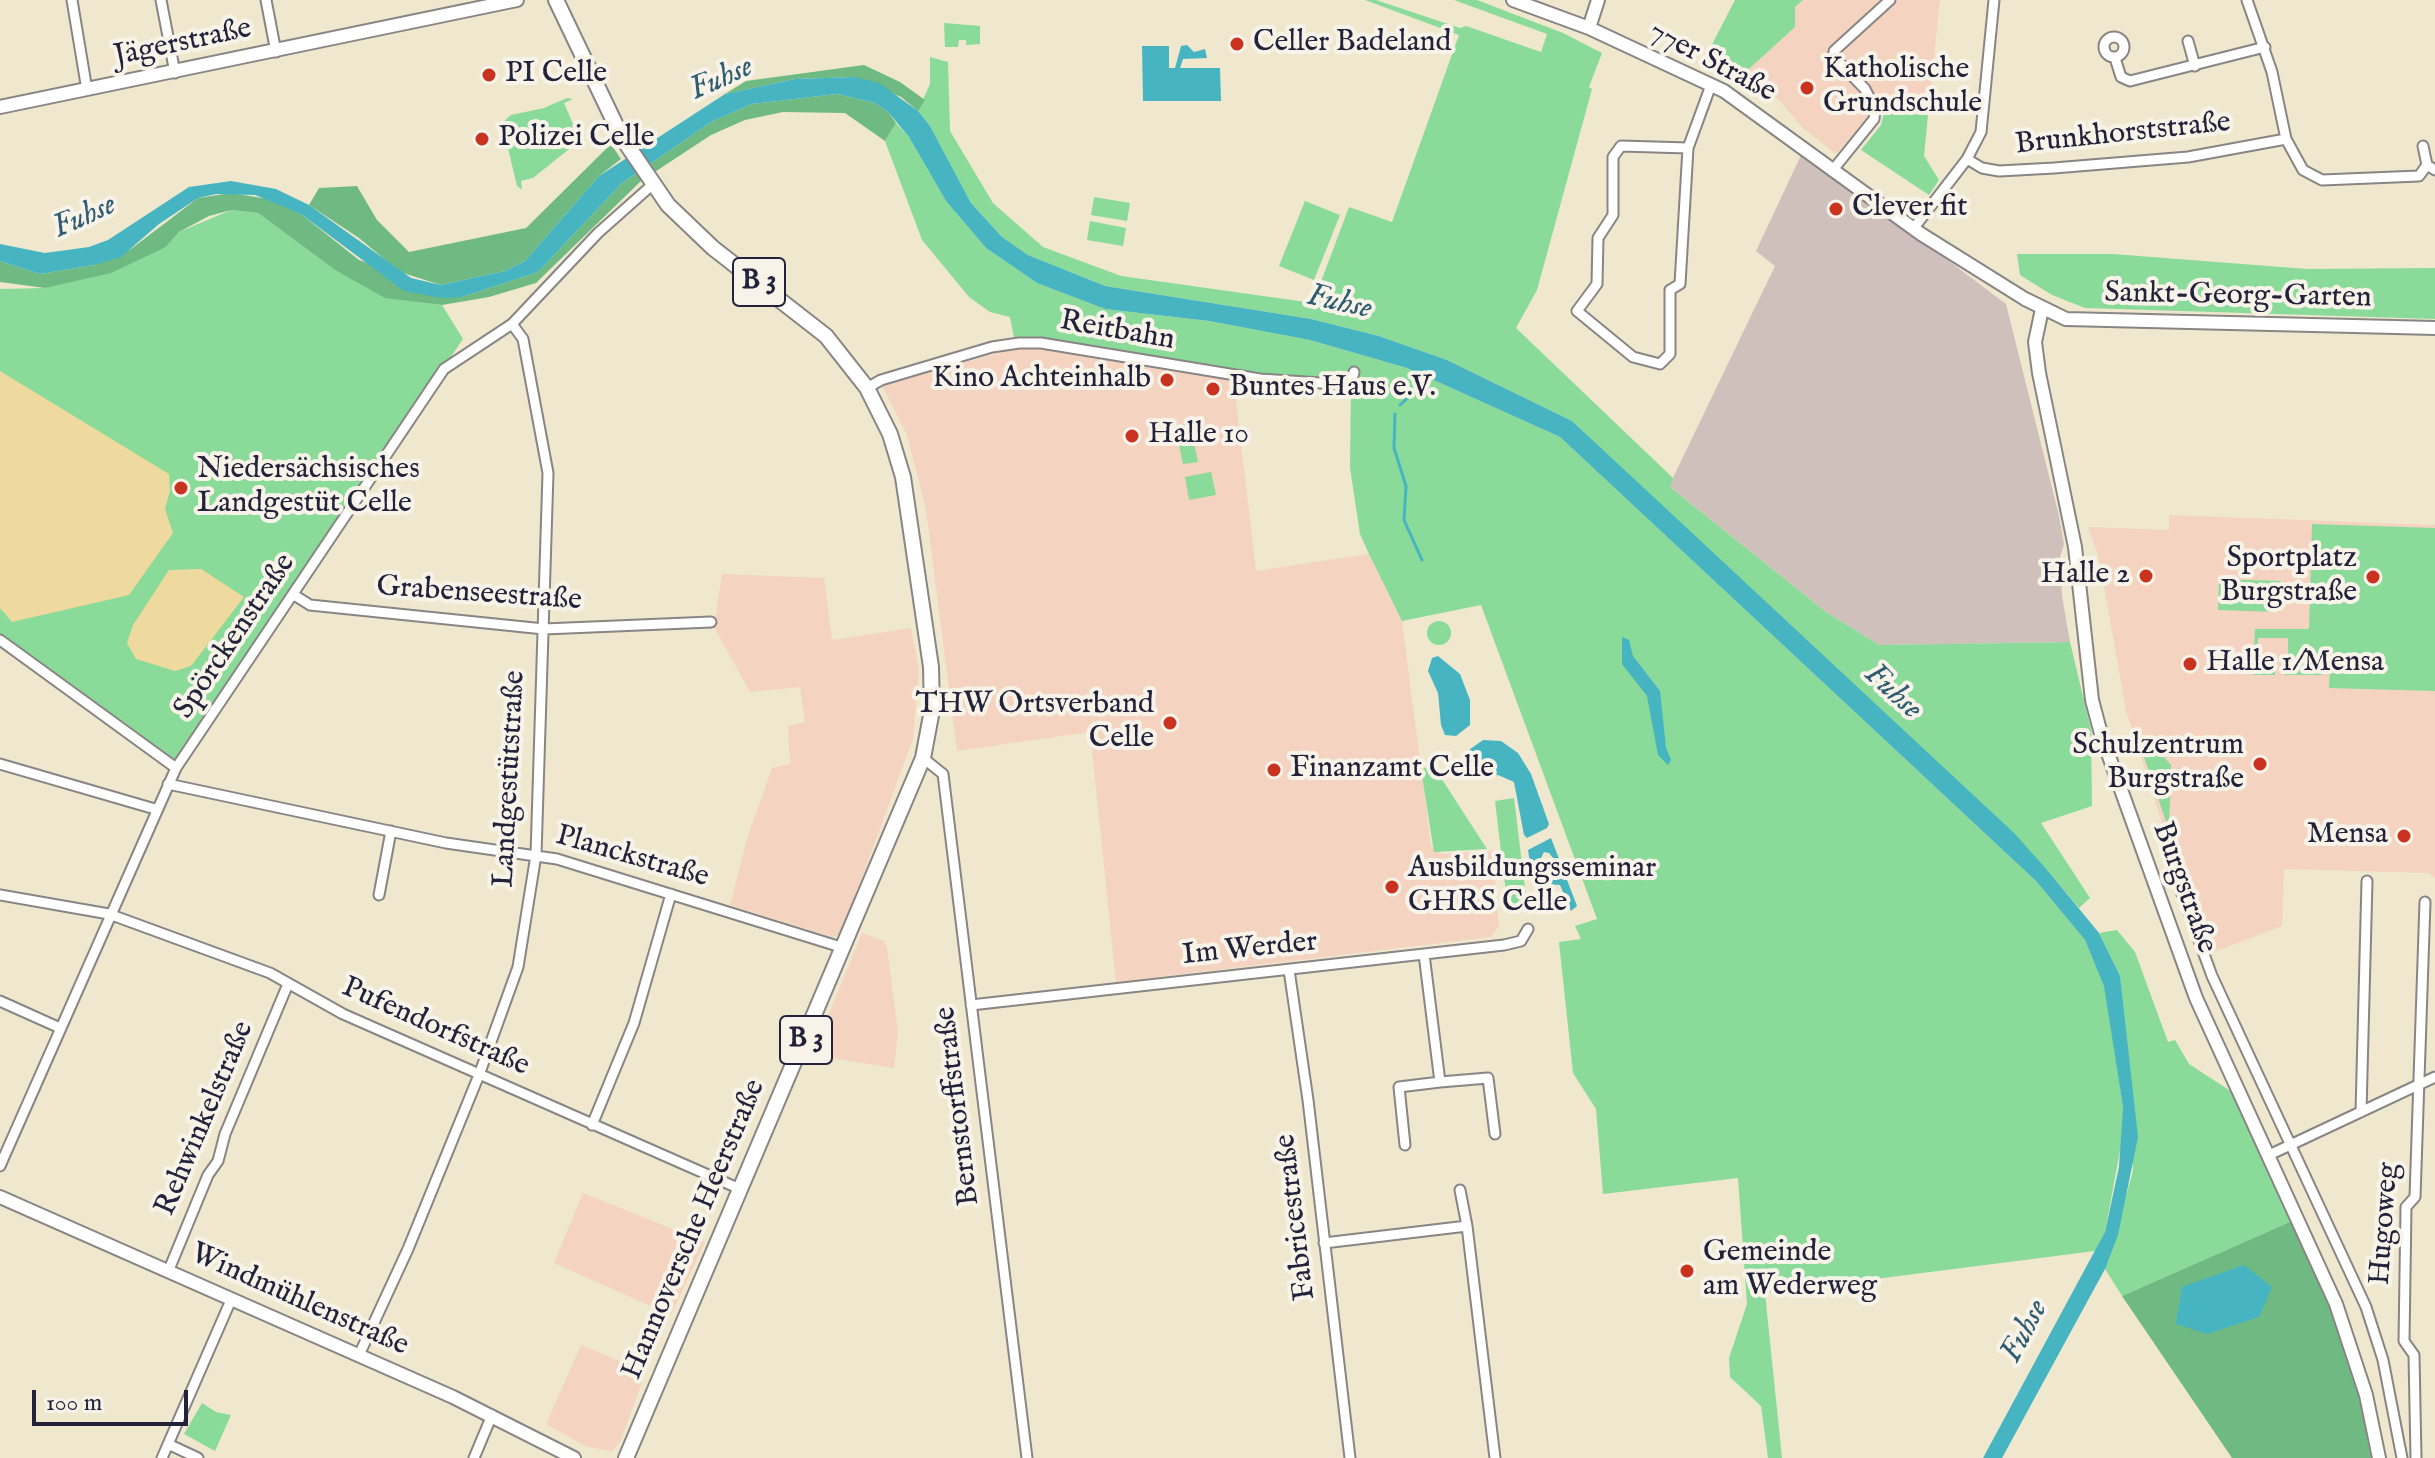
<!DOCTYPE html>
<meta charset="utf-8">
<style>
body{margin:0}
#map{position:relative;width:2435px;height:1458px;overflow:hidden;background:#efe8ce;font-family:"IM FELL English",serif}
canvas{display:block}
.scale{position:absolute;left:32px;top:1390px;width:156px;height:36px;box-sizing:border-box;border:4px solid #22223b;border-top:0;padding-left:10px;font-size:24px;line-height:28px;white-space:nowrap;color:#22223b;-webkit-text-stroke:6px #f7f3e8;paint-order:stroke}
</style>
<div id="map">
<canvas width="2435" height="1458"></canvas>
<div class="scale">100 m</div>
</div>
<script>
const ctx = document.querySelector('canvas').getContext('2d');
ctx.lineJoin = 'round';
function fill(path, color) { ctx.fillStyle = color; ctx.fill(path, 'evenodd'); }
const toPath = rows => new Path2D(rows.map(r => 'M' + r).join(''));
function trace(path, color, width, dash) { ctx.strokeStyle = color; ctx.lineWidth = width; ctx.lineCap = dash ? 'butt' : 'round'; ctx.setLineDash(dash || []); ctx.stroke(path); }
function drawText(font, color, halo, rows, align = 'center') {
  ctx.font = font + ' "IM FELL English",serif'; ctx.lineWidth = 8; ctx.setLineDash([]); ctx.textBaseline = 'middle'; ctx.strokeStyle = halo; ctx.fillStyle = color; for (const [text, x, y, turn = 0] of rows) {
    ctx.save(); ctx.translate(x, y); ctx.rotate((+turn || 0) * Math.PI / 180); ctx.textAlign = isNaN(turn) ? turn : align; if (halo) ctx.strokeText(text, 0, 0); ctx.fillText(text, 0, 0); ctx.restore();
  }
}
fill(toPath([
 [1803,0,1940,0,1928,115,1898,112,1898,104,1866,98,1867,118,1836,154,1803,128,1777,98,1739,78,1795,27,1795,7],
 [1016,348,1073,350,1233,376,1256,571,1369,554,1402,621,1431,846,1441,854,1492,851,1499,926,1491,937,1116,982,1090,732,957,751,926,510,907,435,882,386],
 [2169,515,2435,525,2435,878,2429,873,2284,869,2282,926,2214,952,2167,838,2126,711,2099,558,2088,527,2169,530],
 [722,574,824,578,832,640,911,628,919,670,913,739,841,934,833,937,730,905,747,839,772,768,790,764,788,726,805,722,800,687,750,692,714,627],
 [862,933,884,941,887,948,898,1032,894,1068,812,1055],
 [583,1193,705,1242,671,1315,554,1263],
 [581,1345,646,1372,620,1442,612,1451,587,1447,546,1424]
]), '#f4d3c0');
fill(toPath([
 [1803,151,2006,304,2059,516,2064,544,2060,557,2062,596,2070,642,1879,645,1826,612,1669,486,1775,266,1756,251]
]), '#d0c0bc');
fill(toPath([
 [1365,0,1376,0,1460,28,1466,26,1541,52,1547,34,1454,0,1477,0,1563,33,1602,53,1589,87,1592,89,1537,290,1516,328,1673,478,1670,487,1826,612,1879,645,2070,642,2091,730,2092,806,2041,823,2090,898,2079,908,2048,871,1572,421,1447,360,1379,336,1311,319,1105,286,1028,255,1002,237,971,203,930,126,918,111,930,84,930,57,948,62,950,131,993,203,1043,247,1121,276,1313,303,1349,207,1392,222,1459,35],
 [1735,0,1803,0,1795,7,1795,27,1739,78,1703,62],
 [944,23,980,26,980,44,966,45,966,40,959,40,958,47,945,47],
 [567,98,573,99,564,103,573,124,569,149,533,178,521,181,522,190,517,186,502,123,511,115,544,108],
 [1882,101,1899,104,1898,113,1928,115,1924,156,1939,180,1929,195,1861,150,1881,125,1884,112],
 [896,123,909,137,946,201,986,248,1037,283,1105,309,1209,321,1310,340,1407,368,1560,437,2036,881,2085,940,2105,986,2123,1107,2123,1134,2105,1232,2095,1251,1765,1293,1782,1458,1768,1458,1761,1406,1730,1377,1729,1358,1747,1304,1738,1178,1603,1194,1596,1109,1573,1073,1559,942,1581,939,1575,926,1597,919,1481,605,1402,621,1369,554,1360,534,1350,468,1351,385,1233,376,1073,350,1016,348,1010,317,990,312,969,297,922,240,885,141],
 [1094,197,1130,203,1127,221,1091,215],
 [1305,201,1340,215,1314,280,1279,266],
 [231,210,258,213,335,270,385,297,442,305,463,339,175,763,0,637,0,289,45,288,166,247,179,232],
 [1090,221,1126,228,1123,246,1087,240],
 [2017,254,2113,254,2307,269,2435,268,2435,319,2085,308,2052,295,2020,275],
 [1190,423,1198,462,1183,464,1175,426],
 [1211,472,1216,495,1189,500,1185,477],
 [2312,524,2435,528,2435,691,2329,688,2330,662,2323,659,2322,675,2284,675,2284,669,2288,668,2288,638,2258,638,2257,668,2275,669,2275,675,2253,675,2255,629,2309,629],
 [2219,579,2281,581,2280,612,2218,610],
 '1427 633a12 12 0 1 1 24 0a12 12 0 1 1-24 0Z',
 [2143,754,2161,754,2171,765,2169,830],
 [1432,764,1487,849,1434,852,1421,770],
 [1514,798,1527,905,1508,909,1495,801],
 [2117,930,2135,952,2168,1042,2175,1040,2189,1064,2232,1092,2292,1221,2122,1296,2105,1269,2133,1171,2120,976,2099,933],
 [202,1403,216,1412,231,1415,215,1451,184,1434]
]), '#8ada9a');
fill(toPath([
 [864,65,900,82,925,100,918,111,901,97,854,77,795,79,725,94,746,81],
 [837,94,875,103,889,113,896,123,885,141,845,113,783,112,745,120,711,135,641,181,536,283,489,297,442,305,385,298,335,270,258,213,231,210,209,216,179,232,166,247,111,273,45,288,0,282,0,261,40,274,94,265,131,249,198,198,231,193,274,200,301,214,359,260,462,297,538,272,622,183,711,122,752,104],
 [611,144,621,159,599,176,525,261,505,271,454,282,441,285,400,272,359,238,309,205,319,188,357,186,377,220,409,252,526,228],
 [2292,1221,2330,1307,2359,1397,2371,1458,2232,1458,2122,1296]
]), '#6fba82');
fill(toPath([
 [0,371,169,474,170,491,165,509,173,533,129,595,12,622,0,608],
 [201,569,244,597,191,666,175,671,136,659,127,643,133,625,169,570]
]), '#eeda9e');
fill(toPath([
 [1187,45,1194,52,1205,49,1207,58,1183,59,1180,68,1220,68,1221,101,1143,101,1142,46,1169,46,1169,68,1175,68,1181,46],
 [854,77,879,83,918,111,930,126,971,203,1002,237,1028,255,1105,286,1311,319,1379,336,1447,360,1572,421,2014,833,2048,871,2099,933,2120,976,2138,1137,2118,1235,2105,1269,2002,1458,1983,1458,2105,1232,2119,1167,2123,1107,2104,986,2085,940,2036,881,1560,437,1407,368,1310,340,1209,321,1105,309,1037,283,986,248,946,201,909,137,889,113,875,103,837,94,752,104,711,122,622,183,538,272,462,297,441,298,404,291,301,214,255,195,216,194,198,198,159,224,121,257,94,265,40,274,0,261,0,244,45,253,89,247,108,240,189,187,231,181,276,189,309,205,411,278,441,285,454,282,505,271,525,261,599,176,725,94,795,79],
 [1622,637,1629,640,1633,656,1660,691,1666,748,1671,760,1668,765,1658,755,1647,696,1622,664],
 [1438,656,1460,674,1470,700,1470,725,1456,736,1445,735,1441,725,1438,693,1428,671,1432,658],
 [1483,740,1501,741,1518,753,1531,774,1549,824,1547,828,1527,838,1524,835,1514,782,1498,775,1470,777,1465,762,1469,750],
 [1551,838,1577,906,1571,911,1560,885,1533,883,1528,850],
 [1544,852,1549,853,1559,865,1557,875,1539,870,1537,866],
 [2244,1265,2272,1287,2259,1317,2207,1334,2176,1324,2182,1287]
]), '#46b4c1');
trace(toPath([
 [1416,386,1422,371],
 [1400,405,1410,396],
 [1395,414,1394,448,1406,486,1404,520,1422,560]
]), '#46b4c1', 3);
const street = toPath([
 [72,0,87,90],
 [161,0,175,73],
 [266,0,276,52],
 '2104 47a10 10 0 1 1 20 0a10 10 0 1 1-20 0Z',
 [2188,41,2195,66],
 [2115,58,2121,77,2130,81,2265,47],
 [2286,139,2303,170,2322,180,2419,176,2427,165,2435,170],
 [2423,146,2427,165],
 [1688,148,1621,146,1613,157,1613,215,1598,238,1597,284,1577,311,1633,357,1660,364,1670,354,1670,290,1680,284,1688,148,1711,85],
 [1967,159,1982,168,1999,171,2054,168,2188,157,2286,139,2272,72,2247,0],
 [1832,171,1874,119,1875,109,1865,89,1834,57,1834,51,1890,0],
 [1913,229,1967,159,1981,132,1994,0],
 [867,388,881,380,992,347,1019,343,1041,343,1260,379,1351,385,1354,372],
 [294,595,310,605,544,629,711,622],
 [0,640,176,768],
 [923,758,943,774,1027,1458],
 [0,764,155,809],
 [168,784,446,843,557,859,844,948],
 [2175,875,2212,976,2366,1307,2383,1360,2402,1458],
 [0,895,109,914,270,973,343,1014,740,1189],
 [379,895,391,831],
 [1289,970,1308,1100,1350,1458],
 [0,1001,60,1028],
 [971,1005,1504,945,1521,941,1528,929],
 [1440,1082,1488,1078,1495,1134],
 [2361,1112,2367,881],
 [592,1125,634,1023,671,894],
 [1405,1145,1399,1087,1440,1082,1424,954],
 [2269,1155,2435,1077],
 [0,1166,176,768,444,369,512,324,598,233,652,185],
 [1460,1190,1467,1226],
 [1324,1243,1467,1226,1495,1458],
 [168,1272,208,1175,218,1161,225,1134,288,984],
 [359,1355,408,1249,479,1075,518,967,536,855,548,473,523,339,512,324],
 [168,1444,198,1458],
 [162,1458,231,1300],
 [474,1458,492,1415],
 [2416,1458,2414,1355,2404,1341,2406,1207,2415,1197,2425,902]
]);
const secondary = toPath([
 [1513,0,1589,28,1724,91,1921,234,2025,299,2066,319,2435,328],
 [1589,28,1598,0],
 [0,107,517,0],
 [2042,309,2035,342,2039,373,2075,547,2092,700,2101,734,2196,998,2336,1304,2366,1395,2379,1458],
 [0,1197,453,1397,574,1458]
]);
const primary = toPath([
 [556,0,621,136,668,205,713,248,826,336,867,388,890,434,903,477,931,667,932,710,923,758,626,1458]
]);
trace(street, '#888584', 13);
trace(secondary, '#888584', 16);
trace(primary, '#888584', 18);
trace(street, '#fff', 9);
trace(secondary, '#fff', 12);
trace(primary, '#fff', 14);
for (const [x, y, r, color] of [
 [1237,44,8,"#c8321e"],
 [489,75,8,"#c8321e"],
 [1807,88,8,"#c8321e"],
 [482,139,8,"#c8321e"],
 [1836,209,8,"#c8321e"],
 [1167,380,8,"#c8321e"],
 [1213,389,8,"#c8321e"],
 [1132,436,8,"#c8321e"],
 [181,488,8,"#c8321e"],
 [2146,576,8,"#c8321e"],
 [2373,577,8,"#c8321e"],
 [2190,664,8,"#c8321e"],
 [1170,723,8,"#c8321e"],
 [2260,764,8,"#c8321e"],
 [1274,770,8,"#c8321e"],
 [2404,836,8,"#c8321e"],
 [1392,887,8,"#c8321e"],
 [1687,1271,8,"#c8321e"]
]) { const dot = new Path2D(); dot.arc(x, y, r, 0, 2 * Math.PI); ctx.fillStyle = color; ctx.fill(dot); trace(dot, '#f7f3e8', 3); }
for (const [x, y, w] of [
 [759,282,52],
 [806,1040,52]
]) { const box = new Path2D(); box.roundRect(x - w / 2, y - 24, w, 48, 6); ctx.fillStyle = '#f7f3e8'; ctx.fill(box); trace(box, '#22223b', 2); }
drawText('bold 28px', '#22223b', null, [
 ["B 3",759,282],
 ["B 3",806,1040]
]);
drawText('30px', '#22223b', '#f7f3e8', [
 ["Jägerstraße",183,44,-12],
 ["77er Straße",1712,63,28],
 ["Brunkhorststraße",2123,135,-6],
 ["Sankt-Georg-Garten",2238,297,1],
 ["Reitbahn",1117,332,10],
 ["Grabenseestraße",479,595,4],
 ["Spörckenstraße",236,637,-56],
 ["Landgestütstraße",511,779,-87],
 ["Planckstraße",632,858,16],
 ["Burgstraße",2183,888,70],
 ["Im Werder",1250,950,-6],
 ["Pufendorfstraße",435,1028,24],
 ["Bernstorffstraße",959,1106,-97],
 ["Rehwinkelstraße",206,1119,-67],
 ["Fabricestraße",1297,1217,-97],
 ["Hugoweg",2386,1224,-86],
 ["Hannoversche Heerstraße",695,1230,-67],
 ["Windmühlenstraße",299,1301,24]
]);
drawText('30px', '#22223b', '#f7f3e8', [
 ["Celler Badeland",1253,44],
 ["Katholische",1823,71],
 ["Grundschule",1823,105],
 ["PI Celle",505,75],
 ["Polizei Celle",498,139],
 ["Clever fit",1852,209],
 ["Kino Achteinhalb",1151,380,"right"],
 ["Buntes Haus e.V.",1229,389],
 ["Halle 10",1148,436],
 ["Niedersächsisches",197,471],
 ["Landgestüt Celle",197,505],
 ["Sportplatz",2357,560,"right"],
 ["Burgstraße",2357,594,"right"],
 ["Halle 2",2130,576,"right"],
 ["Halle 1/Mensa",2206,664],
 ["THW Ortsverband",1154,706,"right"],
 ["Celle",1154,740,"right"],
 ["Schulzentrum",2244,747,"right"],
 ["Burgstraße",2244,781,"right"],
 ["Finanzamt Celle",1290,770],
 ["Mensa",2388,836,"right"],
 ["Ausbildungsseminar",1408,870],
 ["GHRS Celle",1408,904],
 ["Gemeinde",1703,1254],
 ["am Wederweg",1703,1288]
], 'left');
drawText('italic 32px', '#305c71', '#f7f3e8', [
 ["Fuhse",722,80,-24],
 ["Fuhse",85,218,-24],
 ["Fuhse",1339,304,13],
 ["Fuhse",1892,693,43],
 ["Fuhse",2026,1332,-62]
]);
</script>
